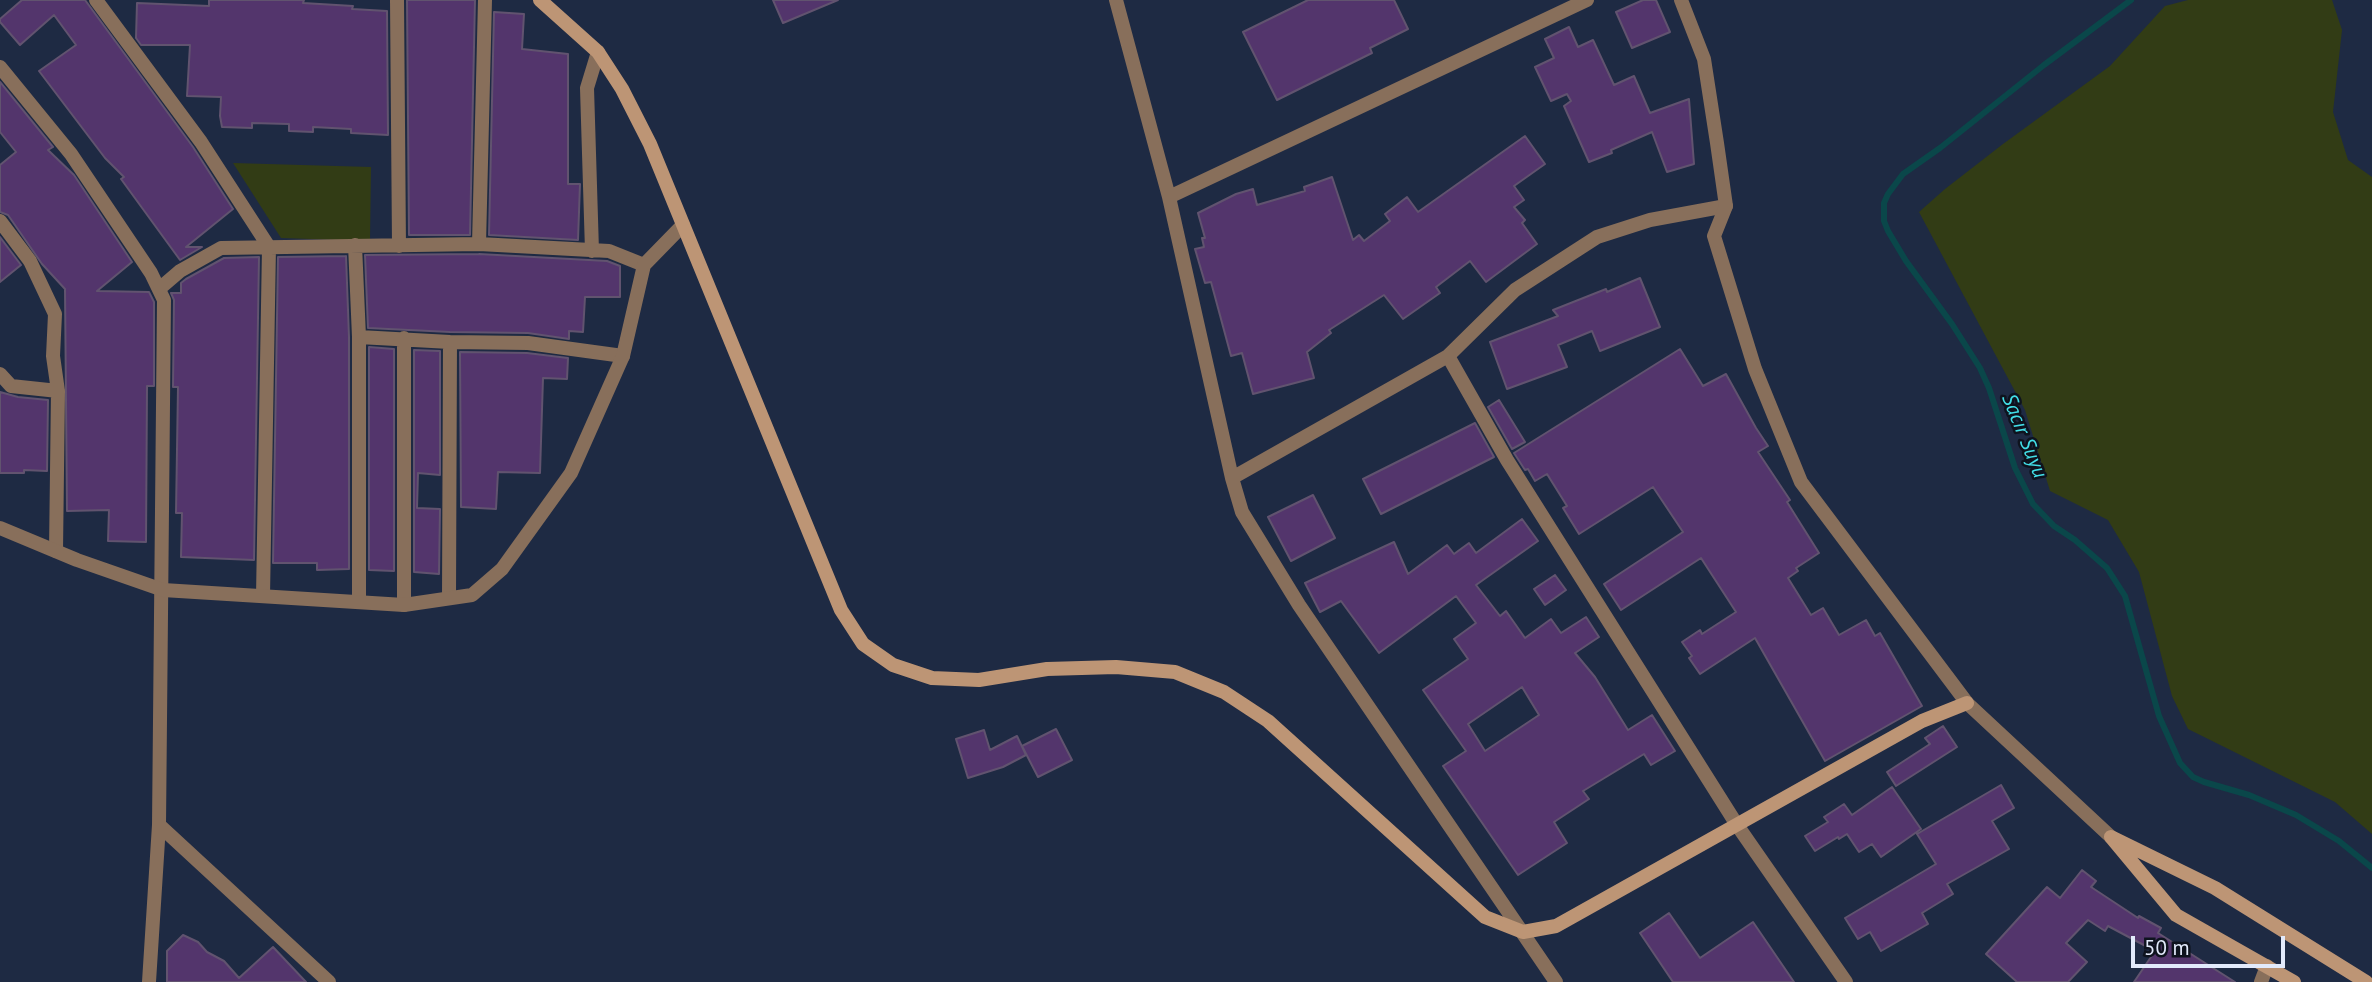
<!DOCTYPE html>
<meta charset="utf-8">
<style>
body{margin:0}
#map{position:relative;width:2372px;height:982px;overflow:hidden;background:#1e2a43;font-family:"PT Sans",sans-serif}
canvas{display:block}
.scale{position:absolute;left:2131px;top:936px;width:154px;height:32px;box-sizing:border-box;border:4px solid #e2eafb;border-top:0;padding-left:9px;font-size:21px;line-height:24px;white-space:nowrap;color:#e2eafb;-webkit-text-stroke:5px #0e131e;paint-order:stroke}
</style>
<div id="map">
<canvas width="2372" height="982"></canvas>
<div class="scale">50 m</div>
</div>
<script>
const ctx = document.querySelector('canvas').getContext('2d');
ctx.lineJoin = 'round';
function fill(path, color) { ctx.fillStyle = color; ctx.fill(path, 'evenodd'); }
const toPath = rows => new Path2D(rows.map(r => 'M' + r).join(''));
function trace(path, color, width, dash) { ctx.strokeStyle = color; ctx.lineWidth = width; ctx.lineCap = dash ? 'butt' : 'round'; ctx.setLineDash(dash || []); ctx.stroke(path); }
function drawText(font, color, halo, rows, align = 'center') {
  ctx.font = font + ' "PT Sans",sans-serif'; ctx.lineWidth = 5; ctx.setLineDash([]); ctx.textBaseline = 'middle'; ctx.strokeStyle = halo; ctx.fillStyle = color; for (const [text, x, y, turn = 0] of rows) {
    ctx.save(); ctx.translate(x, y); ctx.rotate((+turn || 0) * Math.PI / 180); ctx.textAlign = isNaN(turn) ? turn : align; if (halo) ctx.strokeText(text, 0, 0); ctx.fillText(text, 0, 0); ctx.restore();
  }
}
fill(toPath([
 [2188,0,2332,0,2342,30,2333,112,2348,160,2372,177,2372,834,2335,802,2188,729,2172,696,2139,572,2108,520,2050,491,2025,410,1919,212,1945,189,2003,144,2110,66,2165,6],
 [233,163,371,167,370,241,281,238]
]), '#323c15');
trace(toPath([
 [2131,0,2044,65,1940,148,1903,174,1888,194,1884,203,1884,221,1888,231,1906,261,1952,324,1980,368,1989,388,2015,468,2033,504,2054,526,2075,540,2107,568,2125,596,2159,716,2180,763,2193,777,2204,782,2249,795,2296,815,2339,841,2372,868]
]), '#0a474a', 6);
const building = toPath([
 [22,0,85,0,193,147,233,209,186,247,202,247,180,260,121,179,124,177,105,158,39,71,76,45,54,15,20,45,0,22,0,19,22,0],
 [209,0,304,0,303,3,353,6,352,9,387,11,388,135,351,133,351,129,313,127,313,132,289,131,289,124,252,123,252,128,222,127,220,116,221,97,187,96,190,45,141,45,136,38,137,3,209,6,209,0],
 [407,0,475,0,470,235,409,235,407,0],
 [773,0,838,0,783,23,773,0],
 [1308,0,1394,0,1408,29,1370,48,1372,53,1277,100,1243,32,1308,0],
 [1643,0,1656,0,1670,32,1632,48,1616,12,1643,0],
 [494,12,524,14,522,49,568,54,568,184,580,184,578,240,489,235,494,12],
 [1569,27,1578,47,1593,40,1614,85,1634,76,1650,113,1689,99,1694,164,1667,172,1652,132,1611,150,1612,153,1589,162,1564,106,1571,101,1567,94,1551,101,1535,67,1554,58,1545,39,1569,27],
 [0,82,53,147,48,150,74,175,132,262,97,291,149,292,154,302,154,386,147,386,146,542,108,541,109,510,67,511,65,289,42,264,8,215,0,212,0,165,16,152,0,132,0,82],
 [1525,136,1545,164,1514,186,1524,200,1514,207,1525,220,1522,223,1537,244,1486,282,1470,261,1436,287,1440,293,1403,319,1384,295,1329,330,1331,333,1307,352,1314,378,1253,394,1242,353,1231,356,1211,282,1205,283,1195,249,1204,247,1202,238,1205,238,1198,213,1236,194,1253,189,1257,205,1305,191,1304,187,1332,177,1353,240,1359,235,1364,241,1390,221,1385,214,1407,197,1418,212,1525,136],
 [0,237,21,265,0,282,0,237],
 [479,254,607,261,620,266,620,297,585,297,583,332,569,331,569,339,528,333,450,332,368,328,365,255,479,254],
 [346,256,349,337,349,569,317,570,317,563,273,563,278,257,346,256],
 [259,257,254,560,181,557,182,513,176,513,178,387,173,387,174,300,171,293,181,293,181,283,186,279,224,258,259,257],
 [1640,278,1660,327,1600,351,1592,331,1558,345,1567,367,1507,389,1490,342,1558,316,1553,310,1606,289,1607,292,1640,278],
 [369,347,394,349,394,571,369,570,369,347],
 [1680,349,1703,386,1726,374,1756,428,1768,446,1758,452,1790,500,1787,502,1819,553,1796,568,1798,571,1788,578,1811,615,1823,608,1839,635,1866,620,1875,636,1880,633,1922,706,1825,761,1755,638,1700,674,1689,658,1692,656,1682,642,1700,630,1702,634,1736,612,1701,558,1621,610,1604,584,1683,532,1653,487,1579,534,1563,508,1567,506,1547,474,1535,481,1528,469,1525,470,1514,453,1680,349],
 [414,350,440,351,440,475,418,473,417,508,440,509,439,574,414,572,414,350],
 [460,352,527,353,568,358,567,379,543,378,540,473,498,472,496,509,461,507,460,352],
 [0,392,18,397,48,400,47,471,24,470,24,473,0,473,0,392],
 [1499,400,1525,442,1512,449,1488,407,1499,400],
 [1475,423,1494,457,1381,514,1363,479,1475,423],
 [1313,495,1335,538,1291,561,1268,517,1313,495],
 [1522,519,1538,541,1476,585,1500,616,1506,611,1525,638,1551,619,1561,633,1586,617,1599,637,1575,653,1595,677,1628,730,1652,715,1675,751,1651,765,1644,754,1583,791,1589,799,1554,822,1567,843,1518,875,1443,766,1466,751,1423,690,1468,659,1454,639,1476,623,1456,596,1379,653,1341,601,1320,612,1305,583,1394,542,1408,574,1447,545,1454,554,1469,543,1476,553,1522,519],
 [1522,687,1539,715,1485,751,1468,724,1522,687],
 [1555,575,1566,590,1545,605,1534,589,1555,575],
 [1943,726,1957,747,1896,786,1887,772,1930,744,1925,738,1943,726],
 [1056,729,1072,760,1038,777,1022,746,1056,729],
 [984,730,990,750,1017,736,1026,755,1003,767,968,778,956,739,984,730],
 [2001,785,2014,808,1992,821,2009,849,1947,884,1953,894,1922,913,1928,924,1881,951,1870,932,1858,939,1845,918,1936,864,1917,834,2001,785],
 [1892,787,1921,829,1881,857,1872,844,1859,852,1847,834,1839,839,1838,837,1815,851,1805,836,1828,822,1824,817,1844,804,1852,815,1892,787],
 [2082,870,2096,881,2091,887,2138,918,2139,916,2161,928,2158,933,2235,982,2134,982,2155,951,2108,926,2105,931,2088,920,2066,943,2087,962,2068,982,2017,982,1986,954,2047,887,2060,898,2082,870],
 [1669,913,1700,958,1753,922,1794,982,1673,982,1640,933,1669,913],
 [183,935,198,942,207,952,224,961,239,978,273,947,306,982,167,982,167,951,183,935]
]);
fill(building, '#53356c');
trace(building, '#61536f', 2);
trace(toPath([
 [96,0,201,142,269,247,263,596],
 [397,0,399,246],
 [1116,0,1169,197,1232,478,1242,512,1299,605,1556,982],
 [0,67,71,154,151,273,164,300,159,825,329,982],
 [1169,197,1587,0],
 [0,221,30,261,55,314,53,356,58,391,56,551],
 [479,244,485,0],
 [355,245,359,337,359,602],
 [592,251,587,88,598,52],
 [159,289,180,271,221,248,479,244,609,251,644,265],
 [359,337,450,342,528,343,623,356],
 [404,338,404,605],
 [1448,356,1507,460,1737,825,1846,982],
 [0,374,11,386,58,391],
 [1232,478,1448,356,1515,290,1597,237,1650,220,1726,206],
 [449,598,450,342],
 [149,982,159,825],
 [2261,982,2267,966]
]), '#886f5b', 14);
trace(toPath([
 [1681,0,1704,59,1717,143,1726,206,1714,236,1755,369,1801,482,1967,703,2111,837],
 [0,528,77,560,163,590,404,605,472,595,502,569,571,473,623,356,644,265,683,225]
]), '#886f5b', 14);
trace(toPath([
 [540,0,598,52,622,89,650,144,841,610,863,644,893,665,932,678,979,680,1047,669,1116,667,1175,672,1224,692,1268,721,1485,917,1523,932,1556,926,1922,721,1967,703],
 [2294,982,2176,915,2111,837,2215,888,2366,982]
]), '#bd9575', 14);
drawText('italic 21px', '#42dee7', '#0e131e', [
 ["Sacır Suyu",2024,436,68]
]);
</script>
